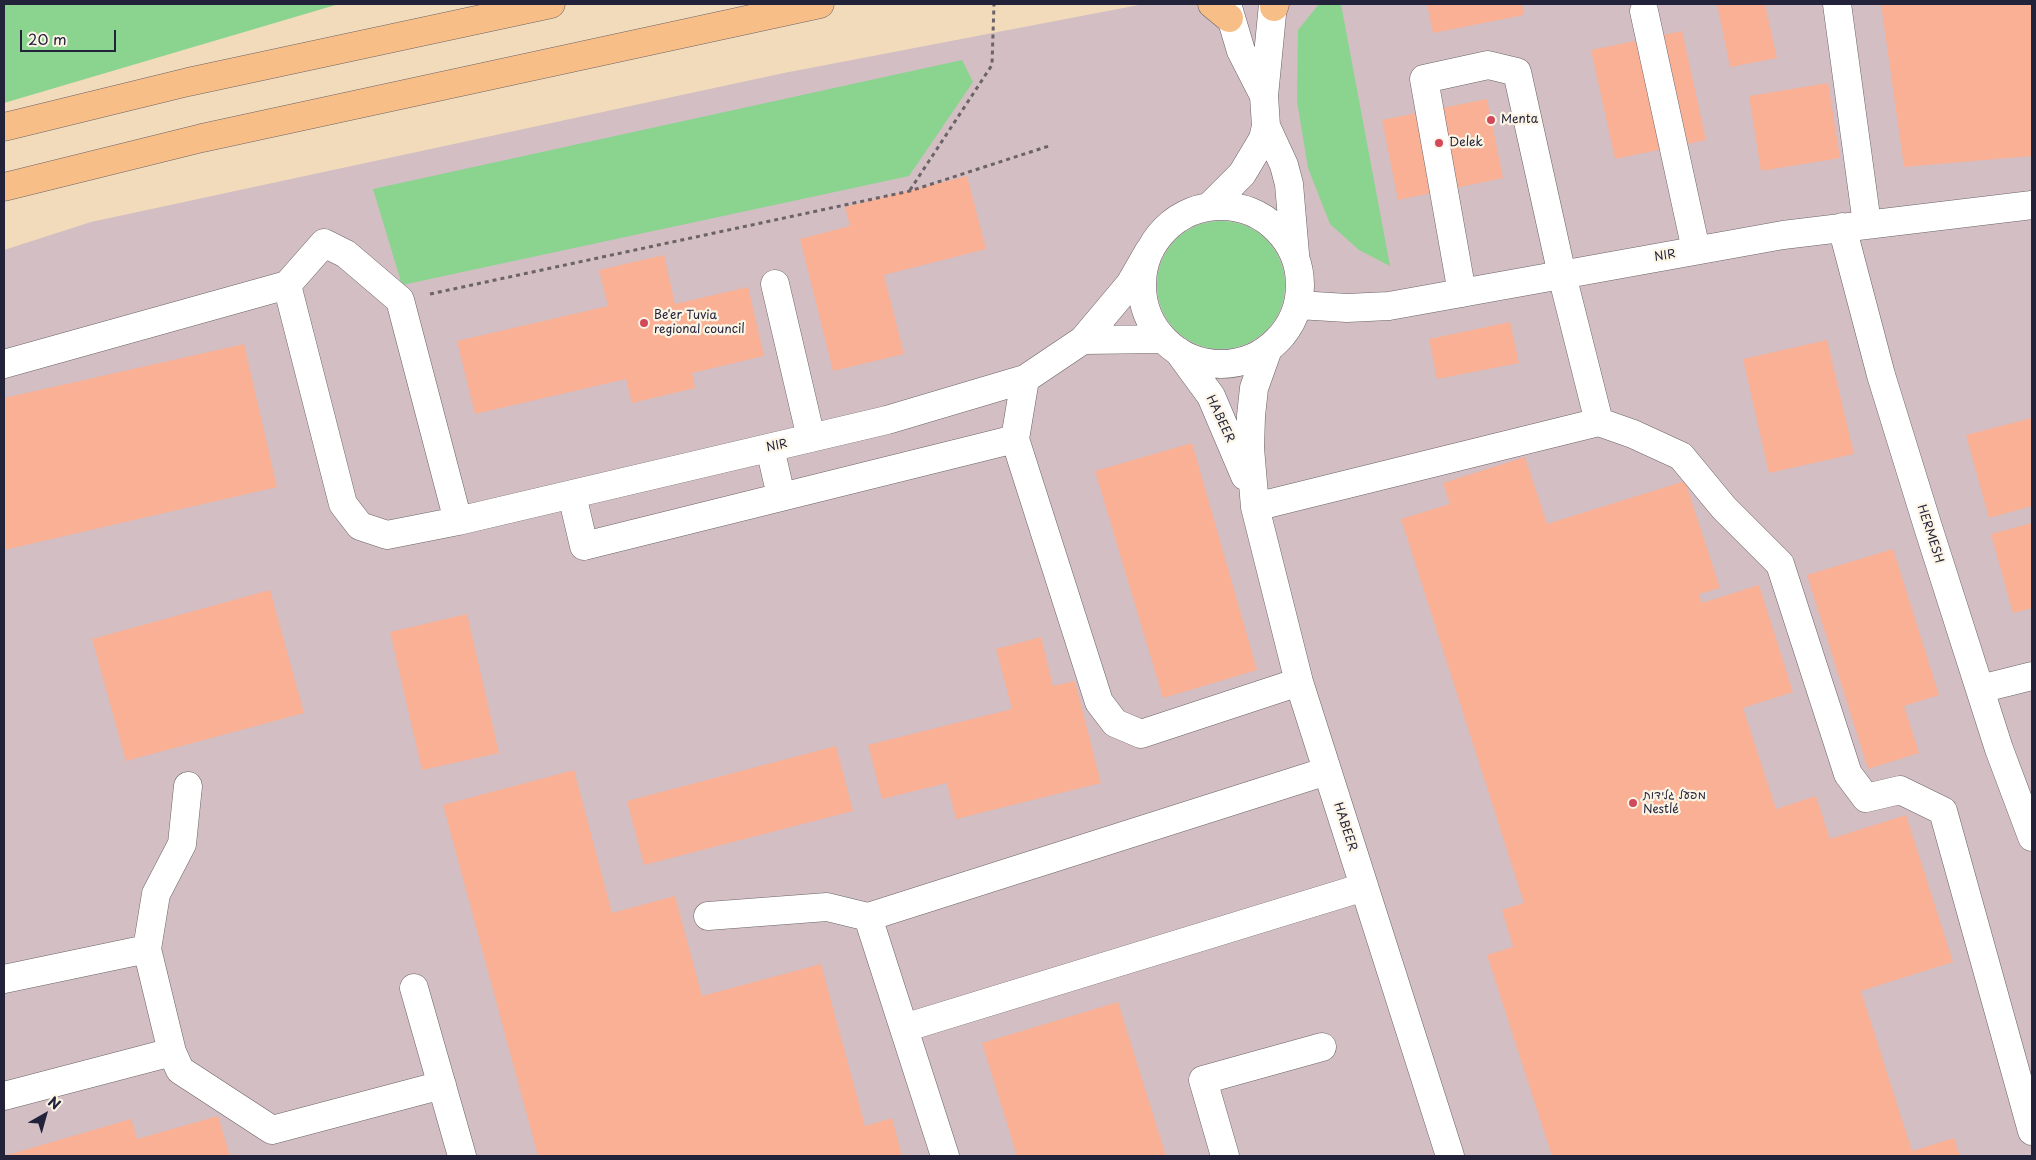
<!DOCTYPE html>
<meta charset="utf-8">
<style>
body{margin:0}
#map{position:relative;width:2036px;height:1160px;overflow:hidden;background:#f2dbbb;font-family:"Playpen Sans",sans-serif}
canvas{display:block}
.frame{position:absolute;inset:0;border:5px solid #22223b;pointer-events:none}
.north{position:absolute;left:20px;top:1090px;width:50px;height:50px;-webkit-text-stroke:4px #fcf5e5;paint-order:stroke;rotate:38deg;font-size:14px;font-weight:700;line-height:20px;text-align:center;color:#22223b}
.north::after{content:'';display:block;margin:auto;width:18px;height:22px;background:#22223b;clip-path:polygon(50% 0,100% 100%,50% 72%,0 100%)}
.scale{position:absolute;left:20px;top:30px;width:96px;height:22px;box-sizing:border-box;border:2px solid #22223b;border-top:0;padding-left:6px;font-size:15px;line-height:18px;white-space:nowrap;color:#22223b;-webkit-text-stroke:4px #fcf5e5;paint-order:stroke}
</style>
<div id="map">
<canvas width="2036" height="1160"></canvas>
<div class="frame"></div>
<div class="north">N</div>
<div class="scale">20 m</div>
</div>
<script>
const ctx = document.querySelector('canvas').getContext('2d');
ctx.lineJoin = 'round';
function fill(path, color) { ctx.fillStyle = color; ctx.fill(path, 'evenodd'); }
const toPath = rows => new Path2D(rows.map(r => 'M' + r).join(''));
function trace(path, color, width, dash) { ctx.strokeStyle = color; ctx.lineWidth = width; ctx.lineCap = dash ? 'butt' : 'round'; ctx.setLineDash(dash || []); ctx.stroke(path); }
function drawText(font, color, halo, rows, align = 'center') {
  ctx.font = font + ' "Playpen Sans","Playpen Sans Hebrew",sans-serif'; ctx.lineWidth = 4.5; ctx.setLineDash([]); ctx.textBaseline = 'middle'; ctx.strokeStyle = halo; ctx.fillStyle = color; for (const [text, x, y, turn = 0] of rows) {
    ctx.save(); ctx.translate(x, y); ctx.rotate((+turn || 0) * Math.PI / 180); ctx.textAlign = isNaN(turn) ? turn : align; if (halo) ctx.strokeText(text, 0, 0); ctx.fillText(text, 0, 0); ctx.restore();
  }
}
fill(toPath([
 [1144,4,2032,4,2032,1156,4,1156,4,250,91,222,784,73]
]), '#d2bec3');
fill(toPath([
 [4,4,339,4,4,103],
 [1319,4,1341,4,1390,266,1359,250,1330,224,1308,168,1297,101,1298,30],
 [962,60,973,82,909,176,402,285,373,189],
 '1157 285a64 64 0 1 1 128 0a64 64 0 1 1-128 0Z'
]), '#8bd48f');
fill(toPath([
 [1427,4,1522,4,1524,15,1433,33],
 [1717,4,1765,4,1777,58,1730,67],
 [1881,4,2032,4,2032,156,1904,167],
 [1682,31,1706,140,1615,159,1591,50],
 [1828,83,1840,158,1761,171,1749,96],
 [1487,99,1503,178,1398,200,1382,120],
 [967,176,986,249,884,275,904,354,833,371,800,239,850,226,845,207],
 [664,255,675,304,748,287,764,356,692,373,695,388,632,403,626,379,475,414,457,341,608,306,599,270],
 [1510,322,1519,363,1437,379,1429,339],
 [1827,340,1854,454,1769,473,1743,359],
 [244,344,277,487,4,550,4,398],
 [2032,418,2032,506,1989,518,1966,435],
 [1192,443,1257,670,1163,698,1095,471],
 [1525,457,1547,524,1685,481,1720,588,1699,594,1702,603,1759,585,1793,692,1743,708,1776,809,1816,796,1830,839,1906,815,1953,962,1861,991,1912,1151,1954,1138,1960,1156,1552,1156,1487,955,1513,947,1502,910,1524,903,1401,519,1450,504,1443,483],
 [2032,523,2032,608,2013,613,1991,534],
 [1893,549,1939,695,1904,706,1919,753,1868,769,1807,575],
 [270,590,304,713,126,761,92,639],
 [467,614,499,753,422,770,390,632],
 [1041,637,1053,686,1075,681,1101,783,956,819,947,783,882,799,868,745,1012,709,996,649],
 [836,746,853,811,644,865,627,801],
 [574,770,612,913,675,896,702,996,821,964,865,1126,892,1118,902,1156,538,1156,443,805],
 [1118,1002,1166,1156,1017,1156,982,1043],
 [218,1116,230,1156,4,1156,131,1119,137,1139]
]), '#f9b095');
const minor = toPath([
 [1227,4,1241,51,1264,96],
 [1837,4,1867,224],
 [1644,11,1696,250],
 [1266,126,1284,165,1289,184,1295,254],
 '1142 285a79 79 0 1 1 158 0a79 79 0 1 1-158 0Z',
 [1209,207,1242,174,1263,139,1266,126,1264,96,1273,4],
 [1842,227,1881,375,1928,527,1999,749,2032,837],
 [775,284,811,438],
 [287,285,343,504,360,526,387,535,458,521,887,420,1025,379,1083,340,1130,284,1149,251],
 [1462,293,1424,79,1488,65,1517,72,1562,275,1599,422],
 [1298,305,1347,308,1389,306,1783,235,2032,205],
 [1083,340,1163,339],
 [1268,349,1254,388,1251,416,1250,448,1255,507,1299,682,1450,1156],
 [1178,351,1211,396,1245,476],
 [4,364,287,285,324,243,346,254,400,300,458,521],
 [1025,379,1015,439,1099,702,1115,723,1141,734,1299,682],
 [770,448,781,496],
 [572,495,584,546,1015,439],
 [1255,507,1599,422,1633,434,1681,456,1724,508,1780,564,1848,774,1866,798,1900,790,1943,811,2032,1131],
 [1980,689,2032,676],
 [188,786,182,844,156,894,147,949,172,1052,180,1070,272,1130,442,1085],
 [708,916,827,907,868,917,945,1156],
 [868,917,1327,771],
 [4,979,147,949],
 [414,988,462,1156],
 [904,1028,1364,887],
 [4,1096,172,1052],
 [1225,1156,1203,1080,1322,1047]
]);
const highway = toPath([
 [1212,4,1229,18],
 [1274,7,1275,4],
 [4,127,188,82,551,4],
 [4,187,202,138,820,4]
]);
trace(minor, '#6b6368', 29);
trace(highway, '#6b6368', 29);
trace(toPath([
 [910,190,992,65,994,4],
 [430,294,910,191,1049,146]
]), '#6b6368', 3, [4, 4]);
trace(minor, '#fff', 28);
trace(highway, '#f7be87', 28);
for (const [x, y, r, color] of [
 [1491,120,5,"#d1495b"],
 [1439,143,5,"#d1495b"],
 [644,323,5,"#d1495b"],
 [1633,803,5,"#d1495b"]
]) { const dot = new Path2D(); dot.arc(x, y, r, 0, 2 * Math.PI); ctx.fillStyle = color; ctx.fill(dot); trace(dot, '#fcf5e5', 2); }
drawText('12px', '#22223b', '#fcf5e5', [
 ["Menta",1501,120],
 ["Delek",1449,143],
 ["Be'er Tuvia",654,316],
 ["regional council",654,330],
 ["מפעל גלידות",1643,796],
 ["Nestlé",1643,810]
], 'left');
drawText('12px', '#22223b', '#fcf5e5', [
 ["NIR",1665,256,-10],
 ["HABEER",1220,419,65],
 ["NIR",777,446,-13],
 ["HERMESH",1930,534,72],
 ["HABEER",1345,827,72]
]);
</script>
